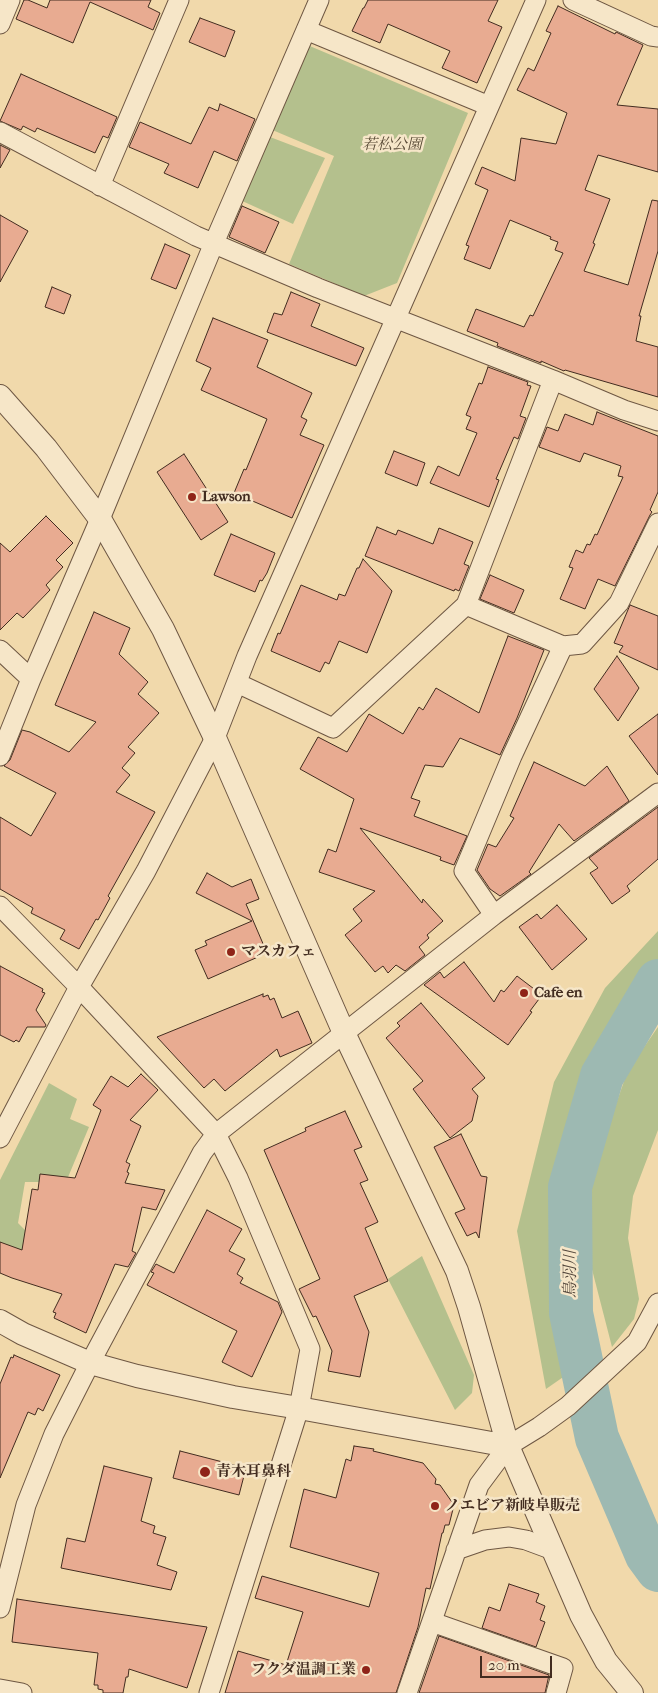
<!DOCTYPE html>
<meta charset="utf-8">
<style>
body{margin:0}
#map{position:relative;width:658px;height:1693px;overflow:hidden;background:#f1d9ab;font-family:"IM FELL French Canon",serif}
canvas{display:block}
.scale{position:absolute;left:480px;top:1656px;width:72px;height:22px;box-sizing:border-box;border:2px solid #422c20;border-top:0;padding-left:6px;font-size:15px;line-height:18px;white-space:nowrap;color:#422c20;-webkit-text-stroke:4px #f6e6c8;paint-order:stroke}
</style>
<div id="map">
<canvas width="658" height="1693"></canvas>
<div class="scale">20 m</div>
</div>
<script>
const ctx = document.querySelector('canvas').getContext('2d');
ctx.lineJoin = 'round';
function fill(path, color) { ctx.fillStyle = color; ctx.fill(path, 'evenodd'); }
const toPath = rows => new Path2D(rows.map(r => 'M' + r).join(''));
function trace(path, color, width, dash) { ctx.strokeStyle = color; ctx.lineWidth = width; ctx.lineCap = dash ? 'butt' : 'round'; ctx.setLineDash(dash || []); ctx.stroke(path); }
function drawText(font, color, halo, rows, align = 'center') {
  ctx.font = font + ' "IM FELL French Canon","Noto Serif JP",serif'; ctx.lineWidth = 5; ctx.setLineDash([]); ctx.textBaseline = 'middle'; ctx.strokeStyle = halo; ctx.fillStyle = color; for (const [text, x, y, turn = 0] of rows) {
    ctx.save(); ctx.translate(x, y); ctx.rotate((+turn || 0) * Math.PI / 180); ctx.textAlign = isNaN(turn) ? turn : align; if (halo) ctx.strokeText(text, 0, 0); ctx.fillText(text, 0, 0); ctx.restore();
  }
}
fill(toPath([
 [305,44,468,113,397,283,364,296,289,264,334,156,270,129],
 [270,137,325,158,293,224,240,200],
 [658,931,658,964,601,1043,554,1169,569,1373,546,1389,517,1231,554,1082,605,988],
 [658,1027,658,1130,633,1196,628,1238,639,1299,634,1319,612,1347,587,1250,591,1175,628,1070],
 [49,1083,77,1099,70,1119,89,1127,66,1182,25,1182,18,1223,30,1235,20,1258,0,1244,0,1180],
 [422,1256,474,1375,472,1393,455,1410,388,1279]
]), '#b4c08d');
trace(toPath([
 [658,981,602,1076,570,1187,571,1313,597,1438,647,1555,658,1570]
]), '#9db9b2', 44);
const building = toPath([
 [24,0,28,0,47,8,50,0,151,0,148,7,160,13,153,30,90,2,73,43,16,19,24,0],
 [368,0,498,0,488,21,502,27,477,83,442,68,450,51,388,24,380,43,352,31,363,8,364,8,368,0],
 [558,6,615,34,616,32,643,45,617,105,658,109,658,172,598,155,585,190,610,199,593,243,595,244,584,271,628,285,652,200,658,201,658,251,639,316,641,316,636,341,658,347,658,397,565,370,564,371,541,361,541,363,497,346,498,343,467,331,476,309,524,327,530,315,533,316,563,253,555,250,558,242,550,239,551,237,510,220,490,269,464,259,469,246,466,245,488,190,475,184,482,167,515,181,521,138,556,144,567,113,517,90,528,68,534,71,551,33,546,31,558,6],
 [200,18,235,31,225,57,189,42,200,18],
 [21,74,117,117,108,138,103,136,95,153,37,128,35,132,23,126,21,130,0,121,21,74],
 [220,104,255,119,237,161,214,151,198,188,164,173,169,164,129,147,140,122,191,144,209,107,218,111,220,104],
 [0,145,10,150,0,168,0,145],
 [242,206,279,222,265,253,229,237,242,206],
 [0,215,28,231,0,282,0,215],
 [165,244,190,255,176,289,151,279,165,244],
 [52,287,71,295,64,314,45,307,52,287],
 [291,292,320,304,311,326,364,348,356,366,267,332,274,313,282,315,291,292],
 [213,318,268,340,257,367,312,393,301,417,307,420,300,435,324,445,292,518,234,493,244,469,246,470,267,419,201,390,211,368,196,361,213,318],
 [488,367,528,382,527,385,531,386,520,416,526,418,518,439,514,437,496,479,499,480,489,507,430,483,438,466,459,476,477,433,466,429,471,417,466,415,479,383,482,384,488,367],
 [597,412,658,436,658,492,650,510,652,512,650,515,615,586,598,579,585,609,560,599,573,568,569,567,576,550,583,553,587,544,590,545,595,534,597,535,623,477,618,476,621,466,584,453,580,462,539,447,547,427,558,431,565,414,593,425,597,412],
 [394,451,425,463,417,486,385,473,394,451],
 [184,454,228,522,201,540,157,472,184,454],
 [46,516,73,543,56,560,63,567,46,585,50,590,23,618,17,613,0,630,0,543,10,552,46,516],
 [377,527,396,535,398,530,433,544,439,528,473,542,464,564,469,566,459,591,455,589,454,591,365,556,377,527],
 [231,534,275,553,267,573,262,581,260,580,255,592,214,575,231,534],
 [363,559,392,591,367,653,339,641,329,664,325,662,320,672,271,651,278,633,280,634,301,585,337,600,339,594,345,596,357,568,359,568,363,559],
 [490,575,524,590,514,613,480,599,490,575],
 [630,605,658,616,658,670,619,652,623,646,614,643,630,605],
 [94,612,130,628,119,654,148,682,138,694,159,713,128,747,135,753,122,768,130,775,116,792,155,812,108,896,110,898,98,920,96,919,79,949,60,939,65,930,31,913,33,908,0,889,0,817,31,836,56,793,4,766,10,760,22,730,30,732,69,752,96,722,55,705,94,612],
 [508,636,544,650,517,718,500,755,460,738,443,767,425,765,411,798,420,801,414,816,467,836,454,865,440,860,441,857,360,828,422,903,423,899,443,921,427,935,429,938,419,947,425,955,405,971,396,965,388,973,383,966,375,972,345,935,362,921,353,909,375,891,319,872,328,849,336,852,354,799,300,769,318,737,347,752,369,714,403,734,419,707,423,710,436,688,479,713,508,636],
 [617,656,639,688,618,721,594,689,617,656],
 [658,714,658,775,629,736,658,714],
 [534,762,585,786,607,766,629,801,574,841,559,824,529,872,531,874,500,896,490,889,477,870,488,844,496,847,514,818,510,816,534,762],
 [658,807,658,859,627,886,630,891,612,904,590,873,598,868,589,858,658,807],
 [207,873,232,887,251,879,259,899,246,904,267,953,208,979,195,950,207,945,205,941,252,921,196,893,207,873],
 [557,905,587,939,552,970,519,927,537,914,541,919,557,905],
 [464,962,494,1002,501,990,504,992,517,976,542,995,530,1011,532,1012,508,1045,424,985,440,972,444,978,464,962],
 [0,966,43,989,42,992,45,993,36,1010,46,1025,45,1027,27,1027,19,1042,16,1040,14,1042,0,1035,0,966],
 [263,994,263,997,268,995,270,1000,274,998,282,1018,298,1011,312,1043,280,1057,277,1049,225,1091,214,1079,204,1088,157,1037,263,994],
 [421,1003,485,1078,472,1089,478,1096,472,1121,450,1138,413,1089,423,1081,386,1038,400,1026,397,1023,421,1003],
 [141,1074,158,1090,130,1120,141,1126,126,1162,130,1164,127,1172,129,1173,125,1183,165,1190,156,1210,142,1207,132,1251,136,1253,128,1267,115,1264,86,1333,54,1318,56,1313,53,1312,62,1294,12,1278,0,1273,0,1242,22,1250,32,1189,38,1190,40,1174,75,1178,101,1110,93,1105,111,1076,128,1087,141,1074],
 [345,1111,362,1147,354,1150,368,1180,360,1183,378,1222,365,1228,388,1281,354,1296,369,1332,360,1377,328,1371,332,1351,316,1316,313,1317,299,1289,320,1279,264,1150,306,1131,305,1128,345,1111],
 [461,1134,481,1176,487,1177,479,1238,476,1232,467,1236,455,1213,465,1209,434,1147,461,1134],
 [207,1210,242,1229,229,1251,245,1259,237,1274,243,1278,240,1283,278,1302,282,1312,252,1377,222,1362,237,1331,147,1285,154,1273,151,1272,156,1264,174,1273,207,1210],
 [14,1355,60,1375,43,1411,38,1408,35,1415,28,1412,0,1478,0,1384,11,1357,13,1358,14,1355],
 [354,1446,374,1449,373,1451,423,1463,436,1479,435,1484,440,1485,454,1505,449,1525,445,1525,443,1533,442,1533,430,1589,426,1588,418,1627,396,1693,225,1693,238,1651,286,1665,303,1612,255,1598,262,1576,369,1607,379,1573,290,1547,304,1489,336,1498,346,1459,351,1461,354,1446],
 [180,1451,246,1468,239,1495,173,1478,180,1451],
 [104,1466,152,1478,141,1521,155,1526,153,1533,166,1537,157,1565,177,1572,171,1590,61,1568,67,1538,85,1542,104,1466],
 [509,1584,539,1594,536,1602,545,1606,540,1620,545,1622,536,1647,482,1628,489,1607,500,1611,509,1584],
 [17,1599,43,1603,207,1627,187,1688,129,1669,128,1677,126,1677,123,1693,103,1693,103,1690,98,1689,98,1685,94,1685,98,1653,12,1642,17,1599],
 [439,1636,549,1675,545,1693,419,1693,439,1636]
]);
fill(building, '#e8ab91');
trace(building, '#422c20', 1);
const minor = toPath([
 [573,0,651,36,658,37],
 [0,24,10,0],
 [306,30,489,106],
 [0,132,196,236,318,288,553,380,624,410,658,421],
 [100,186,179,0],
 [466,605,563,646,582,644,619,603,658,523],
 [0,650,31,679],
 [237,683,333,728,466,605,553,380],
 [0,756,31,679,100,519,214,243,319,0],
 [0,906,79,987,216,1134,238,1178,310,1349,299,1408,209,1693],
 [494,915,464,871,512,756,563,646],
 [0,1138,79,987,146,871,215,738,247,656,536,0],
 [456,1550,485,1540,509,1537,526,1540,553,1550],
 [0,1608,26,1505,54,1434,90,1363,202,1153,216,1134,494,915,658,793],
 [432,1622,563,1668,556,1693],
 [0,1689,22,1693],
 [407,1693,479,1485,508,1446,539,1427,568,1406,637,1342,658,1303]
]);
const tertiary = toPath([
 [0,396,46,448,100,519,163,629,215,738,344,1033,457,1271,469,1307,508,1446,581,1615,606,1661,632,1693],
 [0,1321,23,1334,90,1363,137,1376,233,1397,299,1408,508,1446]
]);
trace(minor, '#6e5743', 21);
trace(tertiary, '#6e5743', 24);
trace(minor, '#f6e6c8', 19);
trace(tertiary, '#f6e6c8', 22);
for (const [x, y, r, color] of [
 [192,497,5,"#8f2418"],
 [231,952,5,"#8f2418"],
 [524,993,5,"#8f2418"],
 [205,1472,6,"#8f2418"],
 [435,1506,5,"#8f2418"],
 [366,1670,5,"#8f2418"]
]) { const dot = new Path2D(); dot.arc(x, y, r, 0, 2 * Math.PI); ctx.fillStyle = color; ctx.fill(dot); trace(dot, '#f6e6c8', 2); }
drawText('italic 15px', '#594a36', '#f6e6c8', [
 ["若松公園",392,145]
]);
drawText('bold 15px', '#422c20', '#f6e6c8', [
 ["Lawson",202,497],
 ["マスカフェ",241,952],
 ["Cafe en",534,993],
 ["青木耳鼻科",216,1472],
 ["ノエビア新岐阜販売",445,1506],
 ["フクダ温調工業",356,1670,"right"]
], 'left');
drawText('italic 16px', '#54483d', '#f6e6c8', [
 ["鳥羽川",571,1274,-90]
]);
</script>
